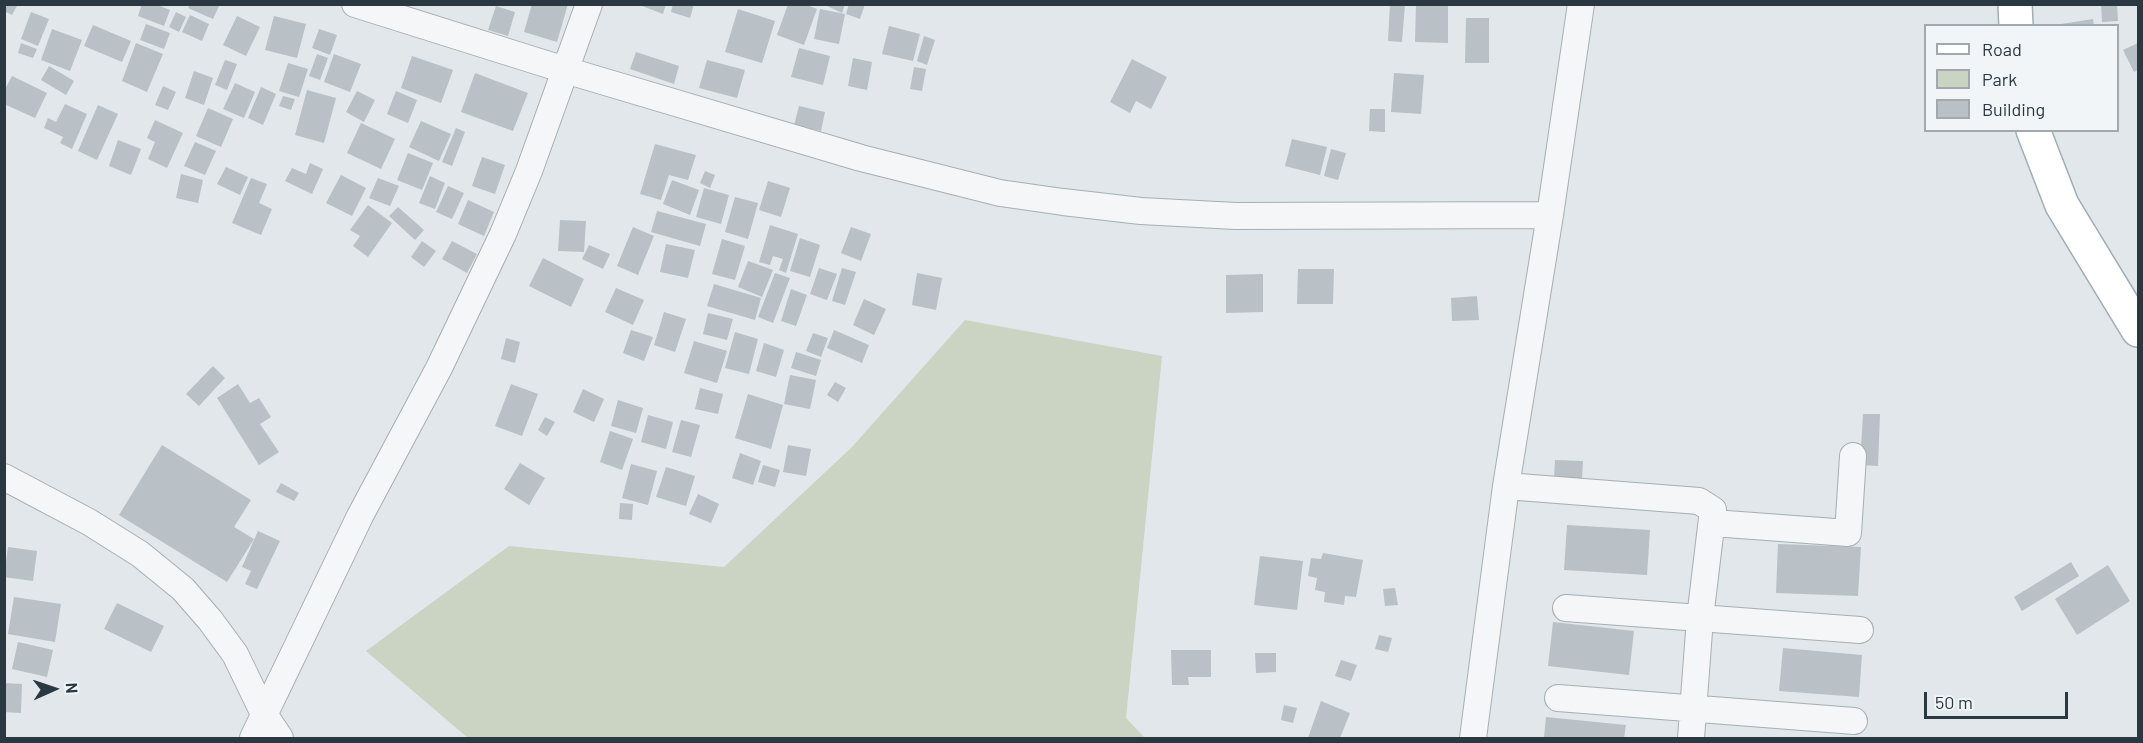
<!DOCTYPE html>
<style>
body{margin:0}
#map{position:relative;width:2143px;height:743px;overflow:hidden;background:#e1e7ea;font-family:Barlow,sans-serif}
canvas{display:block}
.frame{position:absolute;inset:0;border:6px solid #2a3841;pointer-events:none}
.legend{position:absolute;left:1924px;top:24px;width:195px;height:108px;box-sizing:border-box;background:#f1f5f7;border:2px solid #a1a9ae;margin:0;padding:8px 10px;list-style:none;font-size:18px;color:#2a3841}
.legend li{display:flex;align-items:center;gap:12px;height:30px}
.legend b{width:30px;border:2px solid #a1a9ae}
.north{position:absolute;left:24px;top:659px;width:60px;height:60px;-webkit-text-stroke:4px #f1f5f7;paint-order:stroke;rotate:87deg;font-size:16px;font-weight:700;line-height:24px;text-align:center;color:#2a3841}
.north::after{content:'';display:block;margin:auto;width:21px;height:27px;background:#2a3841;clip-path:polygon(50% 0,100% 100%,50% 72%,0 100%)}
.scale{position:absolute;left:1924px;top:692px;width:144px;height:27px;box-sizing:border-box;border:3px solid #2a3841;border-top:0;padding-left:8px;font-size:18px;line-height:21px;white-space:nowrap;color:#2a3841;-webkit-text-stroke:4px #f1f5f7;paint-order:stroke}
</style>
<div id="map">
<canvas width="2143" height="743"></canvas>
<div class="frame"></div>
<ul class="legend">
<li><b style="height:8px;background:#fff"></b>Road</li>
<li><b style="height:16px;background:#cbd3c3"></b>Park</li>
<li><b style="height:16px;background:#b9c1c6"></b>Building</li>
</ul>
<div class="north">N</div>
<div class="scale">50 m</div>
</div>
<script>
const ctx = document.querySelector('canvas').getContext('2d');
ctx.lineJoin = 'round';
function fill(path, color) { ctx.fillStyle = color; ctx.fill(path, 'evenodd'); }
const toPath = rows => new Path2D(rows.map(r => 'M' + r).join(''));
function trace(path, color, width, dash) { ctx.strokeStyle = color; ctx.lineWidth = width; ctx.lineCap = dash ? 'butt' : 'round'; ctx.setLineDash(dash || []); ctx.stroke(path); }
fill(toPath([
 [965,320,1162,356,1126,718,1145,738,468,738,366,651,509,546,724,567,852,447]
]), '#cbd3c3');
fill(toPath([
 [4,4,18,4,12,15,4,11],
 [142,4,155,4,170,10,164,26,138,16],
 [190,4,220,4,213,19,188,8],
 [532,4,568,4,557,42,524,32],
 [637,4,666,4,663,14],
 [673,4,694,4,690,18,671,12],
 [788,4,804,4,817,9,804,45,777,35],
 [823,4,845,4,842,13],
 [849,4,865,4,860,19,846,14],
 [1390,4,1405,4,1402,42,1388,41],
 [1416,4,1448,4,1448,43,1415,42],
 [2101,4,2117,4,2118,21,2102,22],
 [496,6,515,12,508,36,488,30],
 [738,9,775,21,762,63,725,52],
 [820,9,845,14,839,44,814,39],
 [31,12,49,19,38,46,21,39],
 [176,12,186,17,179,32,169,27],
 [190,15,209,24,202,41,182,32],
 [237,16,260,27,246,56,223,45],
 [274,16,306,24,297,58,265,50],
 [1466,18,1489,18,1489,63,1465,63],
 [2093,19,2094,26,2061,26,2061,24],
 [146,24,170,33,164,49,140,40],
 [93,25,131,41,122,62,84,46],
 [889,26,920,34,913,61,882,54],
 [52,29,82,40,70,71,41,60],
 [319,29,337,35,330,55,312,48],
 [924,36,935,40,927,65,917,61],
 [21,43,37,49,33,58,18,53],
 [136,43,163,54,147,92,122,81],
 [2138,43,2138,70,2134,72,2123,50],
 [799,48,830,56,823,85,791,77],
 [636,52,679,66,674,84,630,69],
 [317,54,328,58,320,80,309,76],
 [334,54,361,64,350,92,324,82],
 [412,56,453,70,441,103,401,88],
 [853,58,872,62,867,90,848,86],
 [1132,59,1167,77,1151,109,1136,101,1130,113,1110,102],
 [225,60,237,64,227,90,215,85],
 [707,60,745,70,737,98,699,88],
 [288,63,308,69,299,97,279,91],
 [49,66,74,81,66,95,41,80],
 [914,67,926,69,922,91,910,89],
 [194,71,213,78,204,105,185,98],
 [475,73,528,93,513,131,461,112],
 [1394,73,1424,75,1421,114,1391,112],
 [12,76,47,93,35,118,4,104,4,91],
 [235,83,255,92,244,118,223,109],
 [163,86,176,92,168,110,155,105],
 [261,87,276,94,263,125,248,118],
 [307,90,336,98,324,143,295,135],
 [357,91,375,100,364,122,346,112],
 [396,91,417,100,408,123,387,114],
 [283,96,295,99,291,110,279,106],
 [65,104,87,114,72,149,60,143,63,137,44,128,48,118,56,122],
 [98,105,118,114,97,160,78,151],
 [799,106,825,112,821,131,794,125],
 [208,108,233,119,221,147,196,136],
 [1370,109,1385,109,1385,132,1369,131],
 [155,120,183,133,167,168,148,159,155,142,147,138],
 [421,121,451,134,439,161,409,147],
 [361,123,395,139,381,169,347,153],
 [456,128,465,132,452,166,442,162],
 [1292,139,1327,147,1320,175,1285,166],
 [118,140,141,149,131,175,109,166],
 [195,142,216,151,205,175,184,166],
 [655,144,696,155,688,180,669,175,661,200,640,194],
 [1331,149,1346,153,1338,180,1324,176],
 [408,153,433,163,422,190,397,180],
 [482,157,505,165,495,194,472,186],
 [310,163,323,169,312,194,285,181,292,168,306,174],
 [226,167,248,177,240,195,217,184],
 [705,171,715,175,710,188,700,183],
 [181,174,203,180,198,203,176,198],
 [341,175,366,188,352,216,326,203],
 [430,176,445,183,435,209,419,203],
 [251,178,267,184,259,203,272,209,261,235,232,223],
 [378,178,399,186,390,206,369,198],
 [672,180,699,190,690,215,663,204],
 [768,181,790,188,781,217,759,210],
 [448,186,464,193,452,219,436,212],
 [704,188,729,195,721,224,696,217],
 [735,197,758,203,748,239,725,232],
 [468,200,494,212,484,236,458,224],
 [368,205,392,223,368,257,353,246,360,236,350,230],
 [398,207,424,230,415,240,389,216],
 [657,211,706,224,700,246,651,232],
 [560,220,586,221,584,252,558,251],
 [770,225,798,234,786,273,779,270,783,259,773,256,770,265,759,262],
 [633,227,654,236,638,275,617,266],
 [851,227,871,234,861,261,841,253],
 [800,238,820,245,810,277,790,271],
 [722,239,745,246,735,280,712,274],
 [422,241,436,251,424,267,411,257],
 [452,241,477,254,467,273,442,259],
 [666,244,695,250,688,278,660,272],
 [589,245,610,254,603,269,582,259],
 [543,258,584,279,571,307,529,286],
 [748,261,773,270,762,297,738,287],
 [819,268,837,274,827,300,810,294],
 [842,268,856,272,845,305,832,301],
 [1298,269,1334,269,1333,304,1297,304],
 [775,273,790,278,773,323,758,317],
 [917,273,942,278,936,310,912,305],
 [1263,274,1263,312,1226,313,1226,275],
 [714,284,761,298,755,320,707,306],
 [616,288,644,300,633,325,605,312],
 [791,289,807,295,796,326,781,321],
 [1477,296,1479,320,1452,321,1451,298],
 [864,299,886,309,874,335,853,325],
 [664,312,686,319,675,352,654,345],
 [708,313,733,319,727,340,703,334],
 [631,330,653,337,644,361,623,353],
 [834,330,869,345,862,363,827,348],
 [735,332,758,339,749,374,725,368],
 [813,333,828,338,821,357,806,351],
 [506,338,520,342,515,363,501,359],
 [694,341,727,351,717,383,684,373],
 [764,343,784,350,776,377,756,371],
 [796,352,821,360,816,376,791,368],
 [213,366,225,378,199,406,186,394],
 [790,375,816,380,810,409,784,404],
 [835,382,846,388,838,402,827,395],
 [238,384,250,403,259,398,271,417,260,424,279,452,259,465,217,398],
 [511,384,538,394,522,436,495,426],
 [700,388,723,394,718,414,695,409],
 [583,389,604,399,594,422,573,412],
 [748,394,783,405,771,449,735,438],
 [618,400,643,408,636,433,611,426],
 [1863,414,1880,414,1878,466,1860,465],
 [648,415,673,422,666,449,641,442],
 [545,417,555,422,547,436,538,430],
 [681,420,700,425,691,457,672,452],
 [610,431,633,439,622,470,600,462],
 [162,445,251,500,234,527,254,539,227,582,119,515],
 [788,445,811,449,806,476,783,472],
 [740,453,761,461,753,485,732,478],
 [1555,460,1583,461,1582,479,1554,478],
 [520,463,545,478,529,505,504,489],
 [631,464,657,471,648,505,622,498],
 [763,465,780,470,775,487,758,482],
 [666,467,695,476,686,506,656,497],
 [281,483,299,493,294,501,276,492],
 [698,494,719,504,711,523,689,514],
 [620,503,633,504,632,520,619,519],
 [1567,525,1650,530,1647,575,1564,570],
 [258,531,280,541,257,589,245,584,251,571,242,567],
 [1778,544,1861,547,1858,596,1776,593],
 [8,547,37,551,33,581,4,577],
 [1323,553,1363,560,1356,597,1345,596,1344,605,1324,602,1325,592,1315,590,1317,578,1308,576,1311,558,1321,559],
 [1260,556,1303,561,1297,610,1254,605],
 [2071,562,2079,576,2022,611,2014,597],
 [2108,565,2130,601,2077,635,2055,599],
 [1395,588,1398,605,1385,606,1383,589],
 [14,597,61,604,55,642,8,634],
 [117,603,164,626,151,652,104,629],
 [1553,622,1634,631,1629,675,1548,666],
 [1379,635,1392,638,1388,652,1375,649],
 [18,642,53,650,47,677,12,669],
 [1783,648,1862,655,1859,697,1779,691],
 [1171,650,1211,650,1211,677,1188,677,1189,685,1172,685],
 [1255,653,1276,653,1276,672,1256,673],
 [1341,660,1357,665,1351,681,1335,676],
 [4,683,22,684,21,713,4,712],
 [1321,701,1350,713,1340,738,1308,738],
 [1284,705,1297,708,1293,723,1281,720],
 [1546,717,1626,725,1624,738,1544,738]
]), '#b9c1c6');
const minor = toPath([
 [355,4,565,70,861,158,1000,193,1063,202,1141,211,1236,216,1550,215],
 [4,477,89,522,140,554,183,589,210,620,235,654,264,714,280,738],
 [1506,486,1699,501,1713,510,1700,618,1691,738],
 [1713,523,1848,533,1853,456],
 [1566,608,1860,630],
 [1558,698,1854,721],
 [253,738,360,516,439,368,503,234,529,171,589,4],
 [1473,738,1506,486,1550,215,1581,4]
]);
const major = toPath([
 [2015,4,2016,26],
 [2033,130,2062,205,2138,330]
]);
trace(minor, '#a6afb4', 28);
trace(major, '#a1aeb5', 36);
trace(minor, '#f4f6f8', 26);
trace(major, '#fff', 33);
</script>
